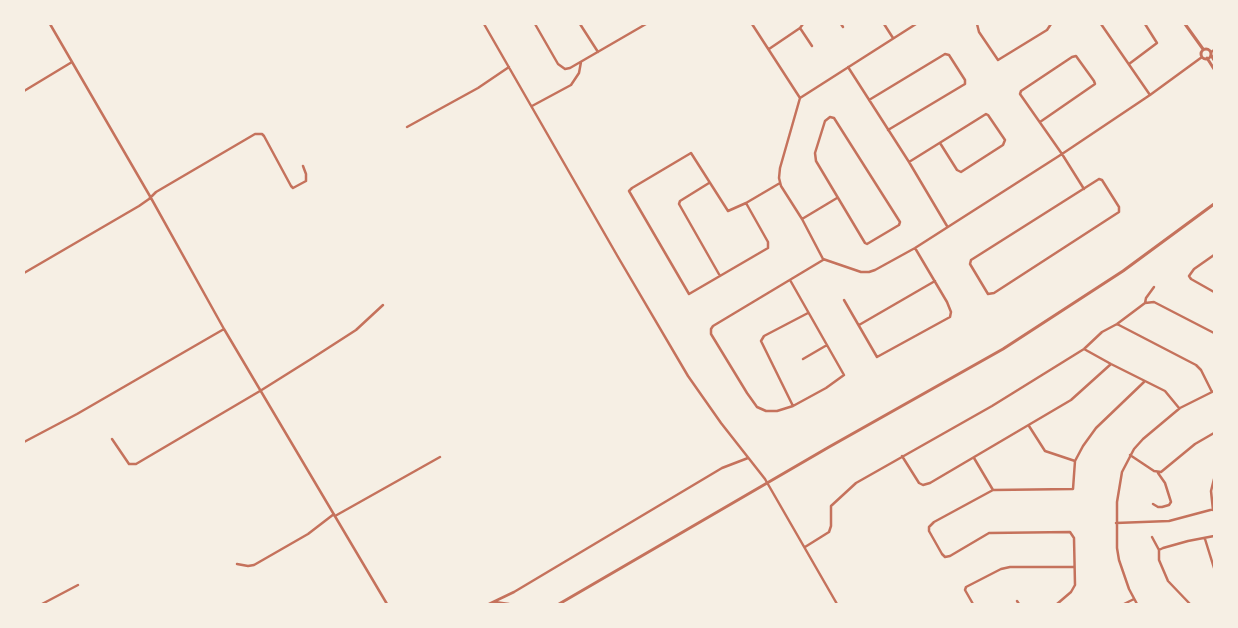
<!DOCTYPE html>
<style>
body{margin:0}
#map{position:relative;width:1238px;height:628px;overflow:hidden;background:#f6efe4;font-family:"Fira Sans",sans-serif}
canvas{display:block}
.frame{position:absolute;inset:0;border:25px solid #f6efe4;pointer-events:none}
</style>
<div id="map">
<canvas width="1238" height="628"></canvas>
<div class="frame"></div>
</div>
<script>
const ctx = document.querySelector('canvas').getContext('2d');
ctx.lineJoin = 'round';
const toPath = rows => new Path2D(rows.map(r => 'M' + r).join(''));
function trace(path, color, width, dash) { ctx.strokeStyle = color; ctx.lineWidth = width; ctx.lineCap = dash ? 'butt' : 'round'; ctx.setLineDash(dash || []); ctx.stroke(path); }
trace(toPath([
 [50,24,151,198,224,329,387,604],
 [484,24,618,257,688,376,721,423,765,479,837,604],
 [535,24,558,64,565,69,570,68,646,24],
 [580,24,598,52],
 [752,24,800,98],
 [841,24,843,27],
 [884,24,893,38],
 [916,24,800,98,780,168,779,178,781,186,802,219,823,259,861,272,869,272,875,270,915,248,1062,154,1150,95,1202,57],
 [977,24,979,32,998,60,1047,30,1051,24],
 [1101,24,1150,95],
 [800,28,812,46],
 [769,49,800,28,803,24],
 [1211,52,1214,50],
 [1129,64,1157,43,1145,24],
 [848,67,909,162,947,226],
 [24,91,72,62],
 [869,100,945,54,949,55,965,80,965,84,888,130],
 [532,106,571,85,579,73,581,62],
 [830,117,834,118,900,222,899,225,867,244,865,243,816,161,815,153,825,121,830,117],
 [1040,122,1095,84,1094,81,1076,56,1072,57,1021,91,1020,94,1062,154,1084,189],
 [407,127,478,88,509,67],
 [909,162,986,114,988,115,1005,140,1003,145,961,172,957,170,940,143],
 [1099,179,1102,180,1119,207,1119,212,994,293,988,294,970,264,971,260,1099,179],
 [709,183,680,201,679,204,720,276],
 [746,203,768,242,768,248,689,294,629,191,632,188,691,153,728,211,746,203,780,183],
 [802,219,837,198],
 [1214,255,1194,269,1189,276,1191,279,1214,292],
 [24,273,139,206,149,199,156,192,255,134,262,134,264,136,291,186,293,188,306,181,306,174,303,166],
 [790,280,844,375,826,388,793,406,777,411,766,411,757,407,747,393,711,334,711,329,713,326,823,260],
 [844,300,877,357,950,317,951,312,947,302,915,248],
 [1145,303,1146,298,1154,287],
 [1117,324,1196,365,1201,370,1212,392],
 [859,325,935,281],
 [1084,349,1111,364,1165,391,1179,408],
 [803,359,827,345],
 [793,406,761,341,764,336,808,313],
 [1029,426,1045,451,1075,461],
 [112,439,129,464,136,464,260,391,311,359,356,330,383,305],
 [24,442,77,414,224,329],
 [1130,455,1154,471,1161,472,1195,444,1214,433],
 [902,456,919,483,923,485,930,483,1071,400,1111,364],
 [974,458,993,490],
 [1153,504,1158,507,1162,507,1169,505,1171,502,1165,483,1158,473],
 [1213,510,1211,491,1214,479],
 [335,516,440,457],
 [1116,523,1169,521,1214,509],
 [1152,537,1159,550],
 [1205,539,1214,568],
 [805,547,829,532,831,526,831,506,856,483,992,406,1084,349,1102,332,1117,324,1145,303,1154,302,1214,333],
 [1159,550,1159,560,1168,581,1190,604],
 [1159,550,1163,548,1188,541,1214,536],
 [237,564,248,566,254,565,308,534,334,514],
 [1017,601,1019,604],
 [495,602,509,604],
 [42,604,78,585],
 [489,604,514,592,722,468,748,458],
 [973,604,965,590,966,587,1001,569,1010,567,1073,567],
 [1057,604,1071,592,1075,585,1074,538,1070,532,989,533,950,556,945,557,942,554,929,531,929,527,934,522,993,490,1073,489,1075,461,1083,446,1096,428,1144,382],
 [1124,604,1134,599],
 [1137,604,1129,589,1119,560,1117,548,1117,502,1122,472,1134,449,1143,439,1180,408,1214,391]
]), '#c5725c', 2.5);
trace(toPath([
 [1185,24,1203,49],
 '1201 54a5 5 0 1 1 10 0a5 5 0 1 1-10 0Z',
 [1211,55,1214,60],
 [1207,58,1214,69],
 [559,604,829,447,1003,349,1123,271,1214,204]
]), '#c5725c', 3);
</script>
